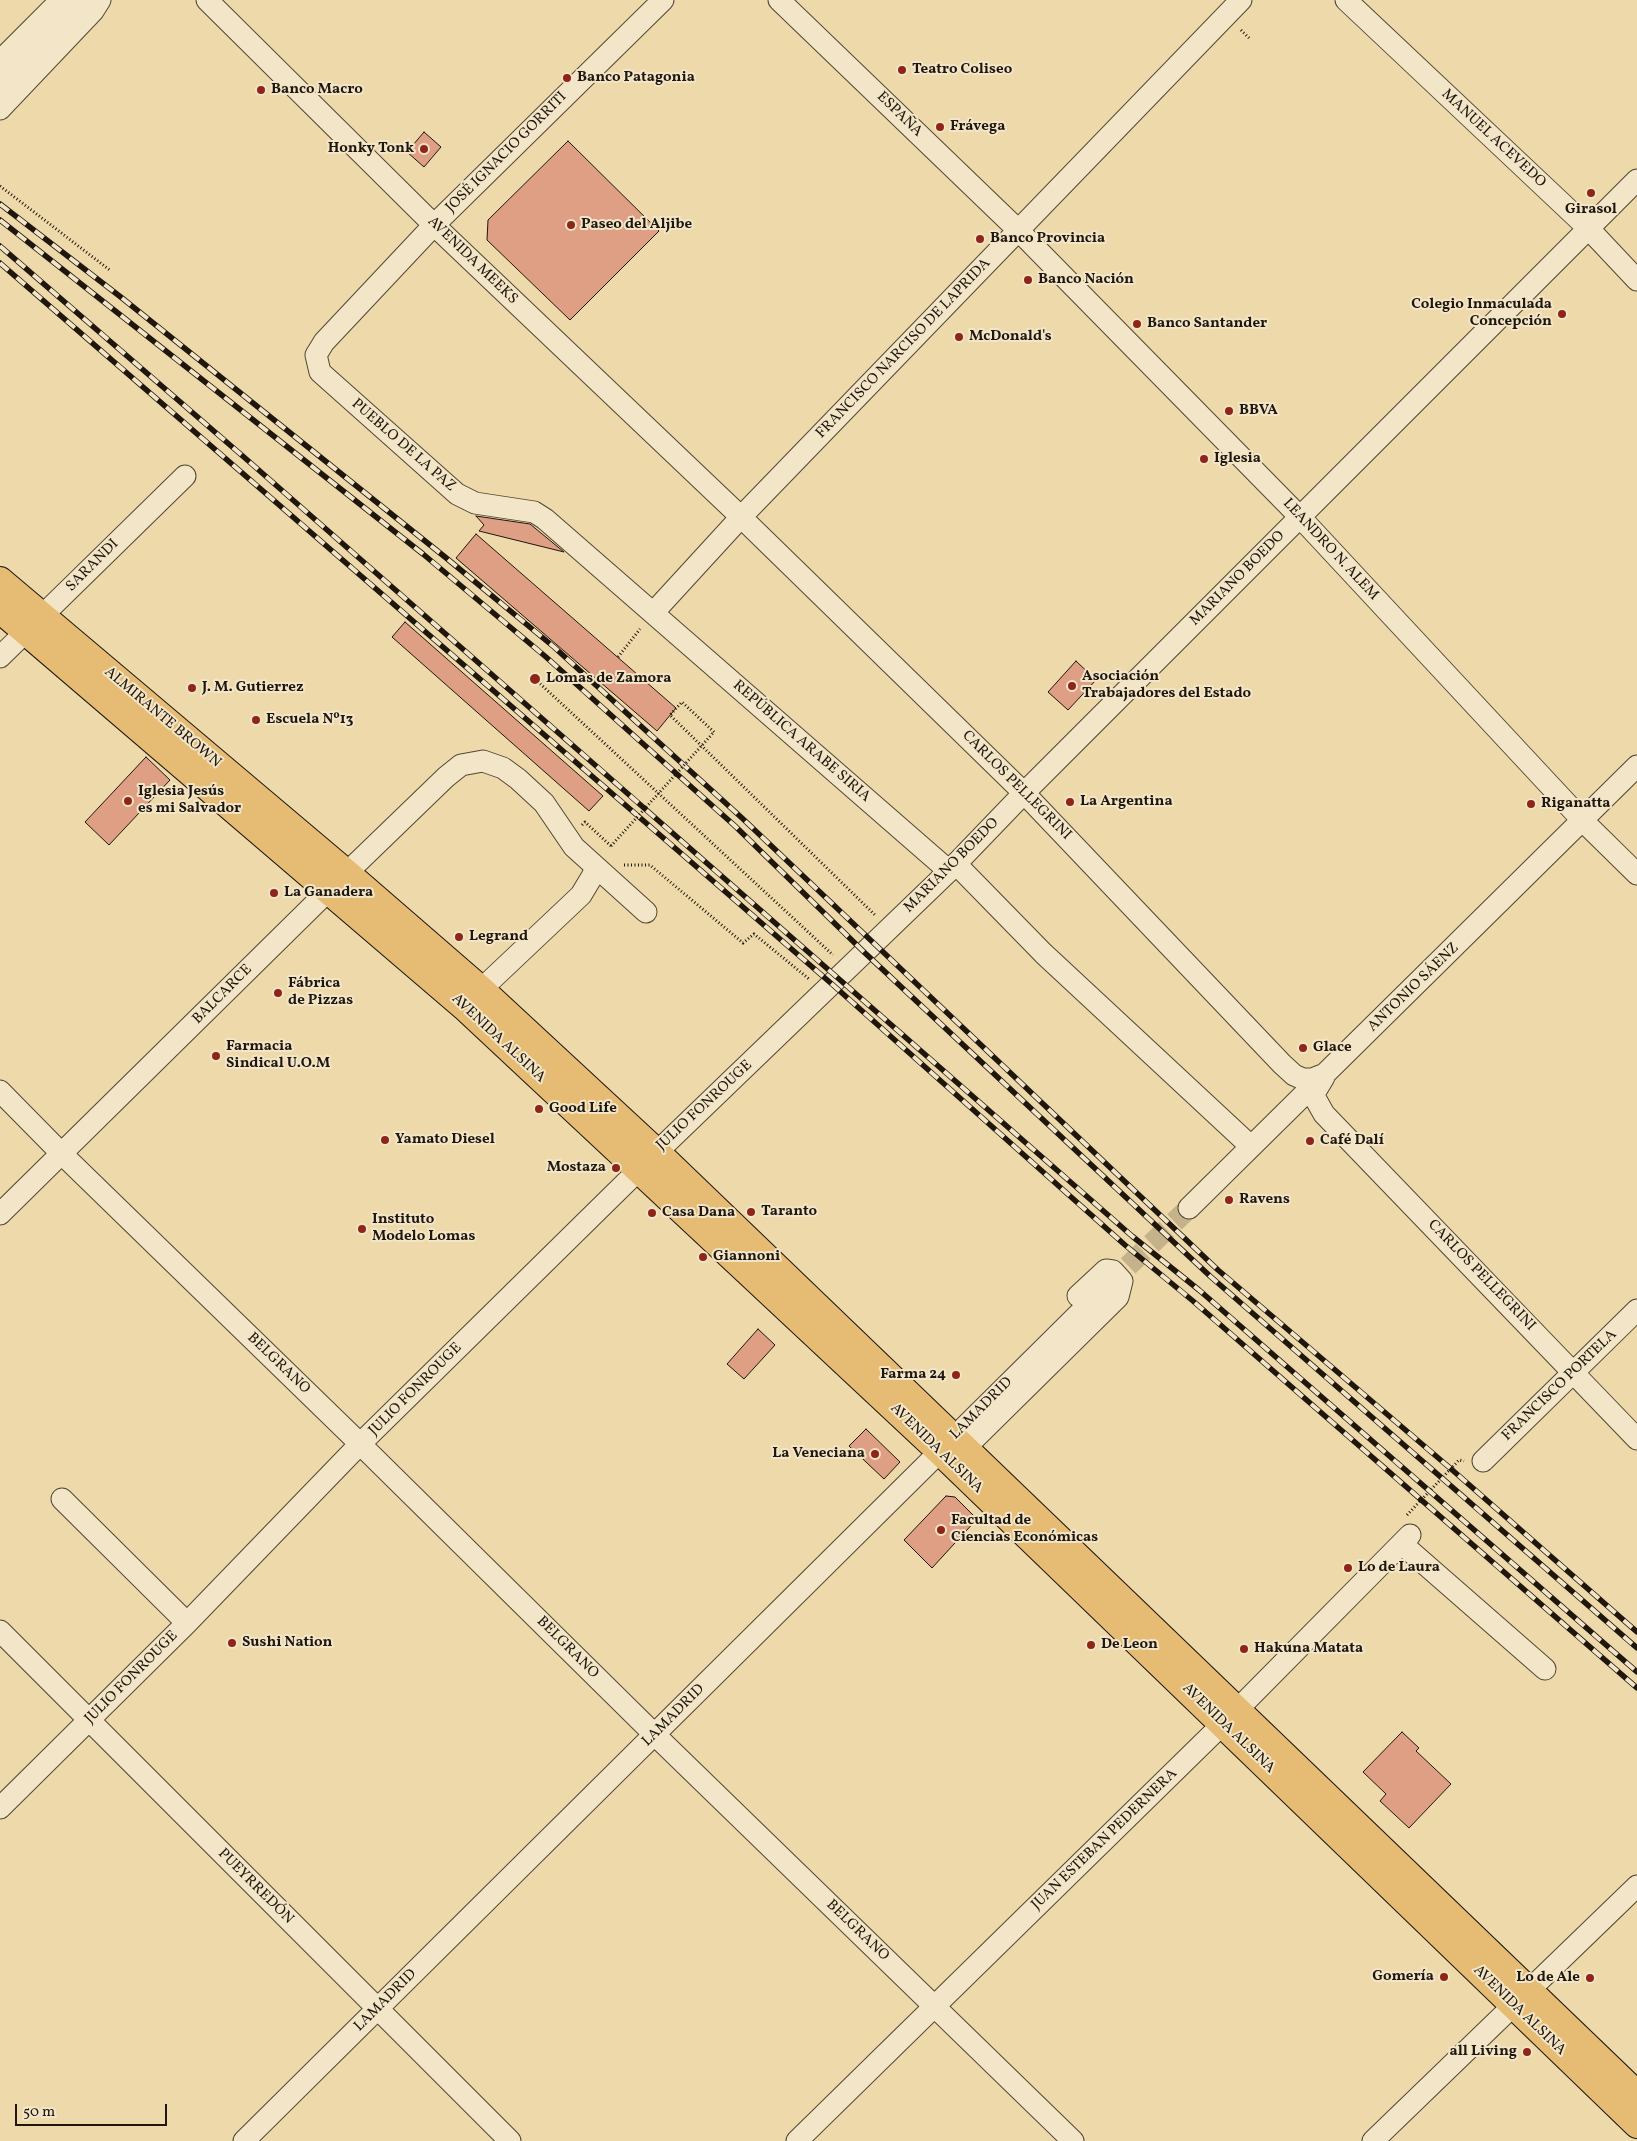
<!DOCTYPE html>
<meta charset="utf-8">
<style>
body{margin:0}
#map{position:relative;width:1637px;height:2141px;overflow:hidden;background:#edd9aa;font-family:Vollkorn,serif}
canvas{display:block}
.scale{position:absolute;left:15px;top:2104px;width:152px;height:22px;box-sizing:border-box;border:2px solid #1f160d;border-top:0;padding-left:6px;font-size:15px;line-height:18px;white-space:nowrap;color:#1f160d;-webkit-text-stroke:4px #f3e6c8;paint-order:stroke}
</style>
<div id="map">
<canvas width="1637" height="2141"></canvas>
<div class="scale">50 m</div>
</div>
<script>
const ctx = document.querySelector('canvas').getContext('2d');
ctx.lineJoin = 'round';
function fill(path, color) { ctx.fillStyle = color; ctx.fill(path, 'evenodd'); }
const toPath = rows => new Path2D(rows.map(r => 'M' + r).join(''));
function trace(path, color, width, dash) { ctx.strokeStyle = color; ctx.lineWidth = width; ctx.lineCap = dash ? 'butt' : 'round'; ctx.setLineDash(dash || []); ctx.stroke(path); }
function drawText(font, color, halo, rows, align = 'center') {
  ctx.font = font + ' Vollkorn,serif'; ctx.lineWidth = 4; ctx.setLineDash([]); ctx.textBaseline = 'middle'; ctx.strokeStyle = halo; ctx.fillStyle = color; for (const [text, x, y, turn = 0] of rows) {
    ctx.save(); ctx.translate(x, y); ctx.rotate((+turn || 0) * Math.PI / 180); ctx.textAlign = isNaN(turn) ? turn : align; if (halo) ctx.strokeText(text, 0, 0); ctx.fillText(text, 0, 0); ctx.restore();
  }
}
const building = toPath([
 [424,132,441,147,424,167,407,152,424,132],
 [568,141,659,231,570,320,487,240,488,220,568,141],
 [476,516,530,524,564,552,479,531,484,525,476,516],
 [476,534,676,708,657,731,456,558,476,534],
 [405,622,603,796,589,811,392,637,405,622],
 [1076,661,1096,680,1068,710,1048,692,1076,661],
 [146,757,170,780,109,845,85,822,146,757],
 [758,1329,775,1345,744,1379,727,1364,758,1329],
 [866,1429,900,1462,884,1479,849,1446,866,1429],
 [946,1496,955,1497,977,1519,932,1568,904,1540,946,1496],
 [1402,1732,1419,1748,1416,1751,1451,1784,1409,1828,1380,1801,1386,1794,1363,1772,1402,1732]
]);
fill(building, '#de9f84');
trace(building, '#1f160d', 1);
trace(toPath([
 [1105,1288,1189,1208]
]), '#c4b28b', 21, [21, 11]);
const minor = toPath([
 [207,0,434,225,741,517,1024,793,1282,1064,1294,1075,1303,1079,1312,1079,1325,1074],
 [663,0,434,225,324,342,316,355,320,372,457,494,475,503,534,512,545,519,949,871],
 [779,0,1018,230,1300,517,1583,821,1637,874],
 [1346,0,1588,228,1637,280],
 [0,61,61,0],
 [0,84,81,0],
 [0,109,93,11,100,0],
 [653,613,741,517,1241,0],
 [0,657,185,476],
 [956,864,1044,954,1244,1140],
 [471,999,581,895,593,875,595,866],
 [1324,1077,1315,1092,1315,1098,1324,1114,1637,1439],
 [0,1091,62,1154,351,1435,655,1735,1073,2141],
 [1189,1208,1637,766],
 [0,1214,329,890,446,777,461,765,483,761,503,768,518,779,544,803,574,847,646,912],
 [965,1448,1118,1297,1122,1281,1113,1271,1106,1270,1078,1296],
 [1483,1461,1637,1310],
 [62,1499,187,1623],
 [1402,1544,1545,1669],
 [0,1631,510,2141],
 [0,1808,187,1623,360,1444,657,1152,949,871,1024,793,1637,180],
 [244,2141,1103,1290],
 [797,2141,1237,1710,1410,1535],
 [1373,2141,1637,1886]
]);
const major = toPath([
 [0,580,347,873,481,989,657,1152,1637,2094],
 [0,610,464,1007,940,1452,1637,2125]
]);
trace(minor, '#524734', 23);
trace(major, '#1f160d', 28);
trace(toPath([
 [1241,30,1249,38],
 [0,186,111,271],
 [618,657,640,629],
 [535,679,833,955],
 [714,732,682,702,670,715,875,915],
 [582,825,585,822,611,846],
 [624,865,650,865,743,943,754,934,809,979],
 [1407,1515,1459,1460,1464,1461]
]), '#1f160d', 3, [1, 2.5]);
trace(minor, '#f3e6c8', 21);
trace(major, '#e6bc75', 26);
const rail = toPath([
 [0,204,122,298,445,557,554,647,742,818,1218,1270,1450,1468,1637,1632],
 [0,220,423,554,546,657,735,826,865,953,1211,1277,1637,1648],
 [0,246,245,458,1132,1236,1199,1290,1637,1672],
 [0,263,833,985,1125,1245,1193,1301,1637,1688]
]);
trace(rail, '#1f160d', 5.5);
trace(rail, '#f3e6c8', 4, [11]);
trace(toPath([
 [611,846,714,732]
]), '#1f160d', 3, [1, 2.5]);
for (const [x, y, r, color] of [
 [902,70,5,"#8f2418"],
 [567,78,5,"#8f2418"],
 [261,90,5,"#8f2418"],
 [940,127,5,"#8f2418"],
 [424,149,5,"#8f2418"],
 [1591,193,5,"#8f2418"],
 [571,225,5,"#8f2418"],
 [980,239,5,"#8f2418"],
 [1028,280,5,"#8f2418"],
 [1562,314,5,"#8f2418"],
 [1137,324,5,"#8f2418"],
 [959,337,5,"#8f2418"],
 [1229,411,5,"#8f2418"],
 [1204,459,5,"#8f2418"],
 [535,679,6,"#8f2418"],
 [1072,686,5,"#8f2418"],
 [192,688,5,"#8f2418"],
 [256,720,5,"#8f2418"],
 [128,801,5,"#8f2418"],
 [1070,802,5,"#8f2418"],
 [1531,804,5,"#8f2418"],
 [274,893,5,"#8f2418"],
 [459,937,5,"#8f2418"],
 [278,993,5,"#8f2418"],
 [1303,1048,5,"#8f2418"],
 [216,1056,5,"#8f2418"],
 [539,1109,5,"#8f2418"],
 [385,1140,5,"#8f2418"],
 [1310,1141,5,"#8f2418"],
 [616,1168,5,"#8f2418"],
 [1229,1200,5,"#8f2418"],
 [751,1212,5,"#8f2418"],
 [652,1213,5,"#8f2418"],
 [362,1229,5,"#8f2418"],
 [703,1257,5,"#8f2418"],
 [956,1375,5,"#8f2418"],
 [875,1454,5,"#8f2418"],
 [941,1530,5,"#8f2418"],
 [1348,1568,5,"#8f2418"],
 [232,1643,5,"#8f2418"],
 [1091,1645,5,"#8f2418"],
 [1244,1649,5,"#8f2418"],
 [1444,1977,5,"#8f2418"],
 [1590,1978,5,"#8f2418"],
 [1527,2052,5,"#8f2418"]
]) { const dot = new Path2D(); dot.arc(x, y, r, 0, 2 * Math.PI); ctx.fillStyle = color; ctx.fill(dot); trace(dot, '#f3e6c8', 2); }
drawText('bold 15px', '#1f160d', '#f3e6c8', [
 ["Teatro Coliseo",912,70],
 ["Banco Patagonia",577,78],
 ["Banco Macro",271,90],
 ["Frávega",950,127],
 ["Honky Tonk",414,149,"right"],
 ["Girasol",1591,210,"center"],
 ["Paseo del Aljibe",581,225],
 ["Banco Provincia",990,239],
 ["Banco Nación",1038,280],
 ["Colegio Inmaculada",1552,305,"right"],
 ["Concepción",1552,322,"right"],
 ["Banco Santander",1147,324],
 ["McDonald's",969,337],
 ["BBVA",1239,411],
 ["Iglesia",1214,459],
 ["Asociación",1082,677],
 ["Trabajadores del Estado",1082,694],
 ["Lomas de Zamora",546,679],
 ["J. M. Gutierrez",202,688],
 ["Escuela Nº13",266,720],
 ["Iglesia Jesús",138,792],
 ["es mi Salvador",138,809],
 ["La Argentina",1080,802],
 ["Riganatta",1541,804],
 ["La Ganadera",284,893],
 ["Legrand",469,937],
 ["Fábrica",288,984],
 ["de Pizzas",288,1001],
 ["Farmacia",226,1047],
 ["Sindical U.O.M",226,1064],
 ["Glace",1313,1048],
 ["Good Life",549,1109],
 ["Yamato Diesel",395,1140],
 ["Café Dalí",1320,1141],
 ["Mostaza",606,1168,"right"],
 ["Ravens",1239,1200],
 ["Taranto",761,1212],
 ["Casa Dana",662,1213],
 ["Instituto",372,1220],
 ["Modelo Lomas",372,1237],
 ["Giannoni",713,1257],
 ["Farma 24",946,1375,"right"],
 ["La Veneciana",865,1454,"right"],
 ["Facultad de",951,1521],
 ["Ciencias Económicas",951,1538],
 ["Lo de Laura",1358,1568],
 ["Sushi Nation",242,1643],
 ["De Leon",1101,1645],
 ["Hakuna Matata",1254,1649],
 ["Gomería",1434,1977,"right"],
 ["Lo de Ale",1580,1978,"right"],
 ["all Living",1517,2052,"right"]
], 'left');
drawText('15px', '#1f160d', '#f3e6c8', [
 ["ESPAÑA",899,115,44],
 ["MANUEL ACEVEDO",1493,139,43],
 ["JOSÉ IGNACIO GORRITI",507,153,-45],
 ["AVENIDA MEEKS",472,261,44],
 ["FRANCISCO NARCISO DE LAPRIDA",904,349,-46],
 ["PUEBLO DE LA PAZ",403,446,41],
 ["LEANDRO N. ALEM",1330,550,47],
 ["SARANDI",93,566,-45],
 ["MARIANO BOEDO",1238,579,-45],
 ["ALMIRANTE BROWN",162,718,40],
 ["REPÚBLICA ARABE SIRIA",801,742,41],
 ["CARLOS PELLEGRINI",1016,786,45],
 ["MARIANO BOEDO",952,866,-45],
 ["ANTONIO SÁENZ",1414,988,-44],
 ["BALCARCE",223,995,-45],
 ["AVENIDA ALSINA",498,1039,43],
 ["JULIO FONROUGE",705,1106,-43],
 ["CARLOS PELLEGRINI",1481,1276,46],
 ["BELGRANO",278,1364,44],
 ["FRANCISCO PORTELA",1560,1386,-44],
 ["JULIO FONROUGE",416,1390,-45],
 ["LAMADRID",982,1409,-45],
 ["AVENIDA ALSINA",936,1449,44],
 ["BELGRANO",567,1648,45],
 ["JULIO FONROUGE",132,1678,-45],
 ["LAMADRID",674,1716,-45],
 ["AVENIDA ALSINA",1228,1729,44],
 ["JUAN ESTEBAN PEDERNERA",1105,1840,-44],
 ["PUEYRREDÓN",255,1887,45],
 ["BELGRANO",857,1931,44],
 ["LAMADRID",386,2001,-45],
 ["AVENIDA ALSINA",1519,2011,44]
]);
</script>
